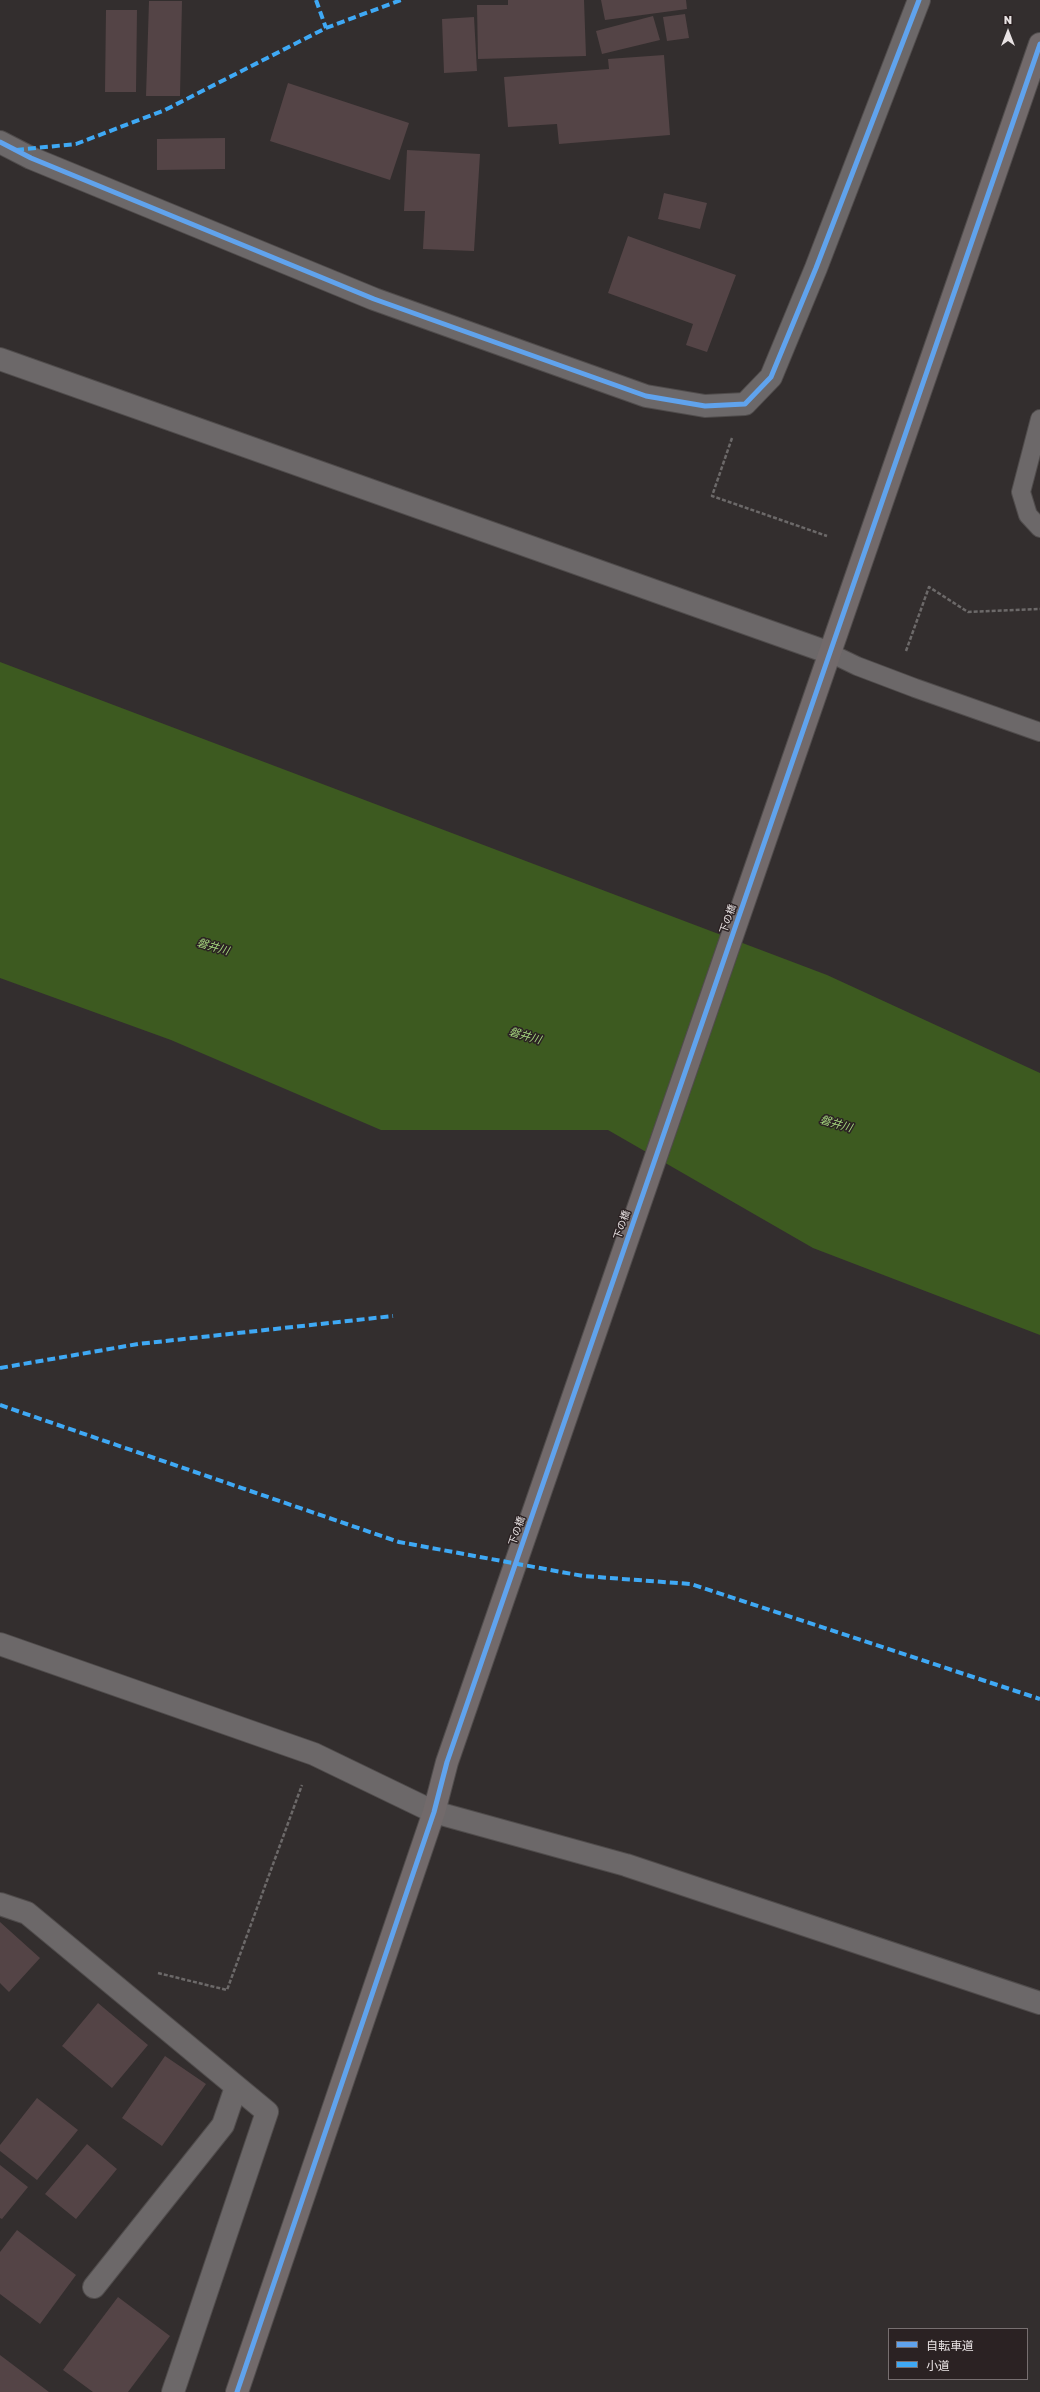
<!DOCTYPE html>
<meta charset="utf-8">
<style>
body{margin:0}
#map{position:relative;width:1040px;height:2392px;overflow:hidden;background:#332e2e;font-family:"Golos Text","Noto Sans JP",sans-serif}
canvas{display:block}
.legend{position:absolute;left:888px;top:2328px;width:140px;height:52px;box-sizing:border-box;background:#2b2223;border:1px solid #776f70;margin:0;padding:5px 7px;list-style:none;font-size:12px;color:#e9e3e4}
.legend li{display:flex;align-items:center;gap:8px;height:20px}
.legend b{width:20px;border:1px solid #776f70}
.north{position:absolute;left:988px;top:12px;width:40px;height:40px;-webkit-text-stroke:3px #2b2223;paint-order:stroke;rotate:0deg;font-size:11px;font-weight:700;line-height:16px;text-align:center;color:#e9e3e4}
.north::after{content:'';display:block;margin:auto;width:14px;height:18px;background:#e9e3e4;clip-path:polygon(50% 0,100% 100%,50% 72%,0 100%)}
</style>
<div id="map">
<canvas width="1040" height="2392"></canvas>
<ul class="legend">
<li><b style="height:5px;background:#60a3ed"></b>自転車道</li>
<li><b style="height:5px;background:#3fa9f5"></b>小道</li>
</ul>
<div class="north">N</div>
</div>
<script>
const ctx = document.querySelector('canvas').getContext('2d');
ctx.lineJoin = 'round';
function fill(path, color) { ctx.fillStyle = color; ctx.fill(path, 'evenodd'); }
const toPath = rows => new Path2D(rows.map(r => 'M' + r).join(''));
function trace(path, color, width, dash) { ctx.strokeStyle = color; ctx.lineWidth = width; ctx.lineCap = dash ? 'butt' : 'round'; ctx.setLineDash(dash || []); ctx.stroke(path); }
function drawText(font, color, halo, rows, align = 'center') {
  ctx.font = font + ' "Golos Text","Noto Sans JP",sans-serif'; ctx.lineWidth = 3; ctx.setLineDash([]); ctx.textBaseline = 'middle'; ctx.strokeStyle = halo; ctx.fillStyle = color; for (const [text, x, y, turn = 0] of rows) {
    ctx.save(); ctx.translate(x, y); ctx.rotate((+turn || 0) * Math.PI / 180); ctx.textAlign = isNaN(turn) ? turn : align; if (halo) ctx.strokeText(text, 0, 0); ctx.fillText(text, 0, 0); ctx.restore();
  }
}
fill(toPath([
 [0,662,827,975,1040,1073,1040,1335,813,1248,608,1130,381,1130,171,1040,0,978]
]), '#3d5a20');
fill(toPath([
 [508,0,584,0,586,56,478,59,477,5,508,5],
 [601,0,686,0,687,9,605,20],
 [149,1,182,1,180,96,146,96],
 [106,10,137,10,136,92,105,92],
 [685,14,689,38,667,41,663,17],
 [653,16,660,40,602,54,596,31],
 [474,17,477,71,444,73,442,19],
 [664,55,670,135,559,144,557,124,508,127,504,77,609,69,608,59],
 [288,83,409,123,390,180,270,141],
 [225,138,225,169,157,170,157,139],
 [407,150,480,154,474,251,423,249,425,211,404,211],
 [664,193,707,203,700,229,658,219],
 [628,236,736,275,707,352,686,345,693,324,608,293],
 [0,1922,40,1958,9,1992,0,1983],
 [98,2003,148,2045,112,2088,62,2046],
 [165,2056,206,2084,162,2146,122,2118],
 [37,2098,78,2130,37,2180,0,2151,0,2145],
 [87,2144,117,2169,76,2219,45,2194],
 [0,2165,28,2187,2,2219,0,2218],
 [17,2230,76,2275,40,2324,0,2294,0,2252],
 [118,2297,170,2336,128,2392,93,2392,63,2370],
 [0,2355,49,2392,0,2392]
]), '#544446');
const lane = toPath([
 [1040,419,1021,492,1028,515,1040,528],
 [830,653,857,666,915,688,1040,732]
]);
const street = toPath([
 [0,142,31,158,374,299,556,364,646,396,705,406,745,404,771,377,816,268,919,0],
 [0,359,830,653],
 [0,1644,314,1754,434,1812,626,1865,1040,2003],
 [0,1904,27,1913,267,2112,173,2392],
 [94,2287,223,2125,236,2087]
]);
const secondary = toPath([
 [237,2392,434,1812,447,1762,1040,44]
]);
trace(lane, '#504c4c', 20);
trace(street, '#504c4c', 24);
trace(secondary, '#504c4c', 24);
trace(toPath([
 [732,438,712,496,827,536],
 [906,651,929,587,968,612,1040,609],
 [158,1973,227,1990,302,1785]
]), '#6c6969', 2.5, [4, 2]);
trace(lane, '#6c6869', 18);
trace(street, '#6c6869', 22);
trace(secondary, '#726a6b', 22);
trace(toPath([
 [316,0,326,28],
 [16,150,76,144,165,110,326,28,401,0],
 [0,1368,138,1344,393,1316],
 [0,1405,399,1542,583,1576,691,1584,1040,1699]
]), '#3fa9f5', 4, [8, 4]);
trace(toPath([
 [0,142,31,158,374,299,556,364,646,396,705,406,745,404,771,377,816,268,919,0],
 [237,2392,434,1812,447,1762,1040,44]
]), '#60a3ed', 5);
drawText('10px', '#e9e3e4', '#2b2223', [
 ["下の橋",728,919,-71],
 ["下の橋",622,1225,-71],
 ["下の橋",517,1531,-71]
]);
drawText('italic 11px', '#a5d67e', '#2b2223', [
 ["磐井川",213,947,16],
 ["磐井川",525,1036,16],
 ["磐井川",836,1124,16]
]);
</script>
